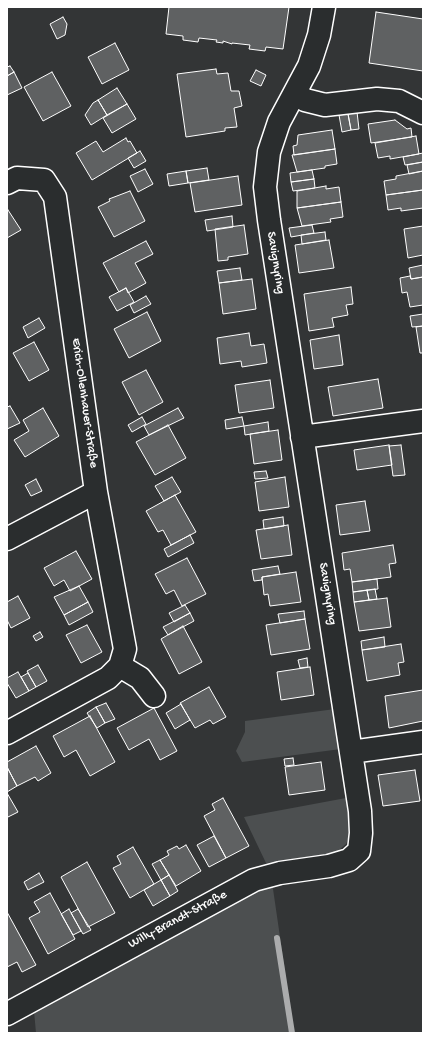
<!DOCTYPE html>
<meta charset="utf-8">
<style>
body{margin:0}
#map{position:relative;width:430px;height:1040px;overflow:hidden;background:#333536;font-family:"Gochi Hand",sans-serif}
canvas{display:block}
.frame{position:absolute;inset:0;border:8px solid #fff;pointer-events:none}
</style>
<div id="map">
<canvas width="430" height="1040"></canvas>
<div class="frame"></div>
</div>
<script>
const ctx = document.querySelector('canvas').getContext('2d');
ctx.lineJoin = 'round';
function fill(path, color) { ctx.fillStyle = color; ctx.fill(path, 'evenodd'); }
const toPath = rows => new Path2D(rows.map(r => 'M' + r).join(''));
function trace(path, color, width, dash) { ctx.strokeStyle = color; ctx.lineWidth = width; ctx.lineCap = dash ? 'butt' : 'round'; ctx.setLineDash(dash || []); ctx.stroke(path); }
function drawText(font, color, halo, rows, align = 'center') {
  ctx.font = font + ' "Gochi Hand",sans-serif'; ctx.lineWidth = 3; ctx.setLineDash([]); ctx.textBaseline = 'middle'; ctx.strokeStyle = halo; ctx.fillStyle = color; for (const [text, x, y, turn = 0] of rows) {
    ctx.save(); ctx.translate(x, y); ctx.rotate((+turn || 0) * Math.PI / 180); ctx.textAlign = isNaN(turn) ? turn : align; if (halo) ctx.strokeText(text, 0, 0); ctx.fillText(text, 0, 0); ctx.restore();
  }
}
fill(toPath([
 [335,709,341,749,242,762,236,751,245,732,245,721],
 [346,798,351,831,346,844,332,856,266,863,244,817],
 [272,882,294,1033,36,1033,34,1011]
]), '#4c4f50');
trace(toPath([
 [277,938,292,1033]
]), '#abacad', 6);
const building = toPath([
 [169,7,289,7,283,49,266,47,265,51,249,49,250,45,232,43,232,44,223,41,223,43,216,42,217,40,199,38,198,42,183,40,183,36,166,34,169,7],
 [376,12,423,19,423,71,369,63,376,12],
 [63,17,67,24,65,35,57,39,50,24,63,17],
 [115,43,129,70,102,84,88,57,115,43],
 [10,66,14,72,7,76,7,67,10,66],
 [216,69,217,74,228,73,231,91,239,91,242,106,234,108,237,127,225,128,225,131,186,137,177,74,216,69],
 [256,70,266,75,261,86,250,81,256,70],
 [14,72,22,88,7,95,7,76,14,72],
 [52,72,71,106,43,121,24,87,52,72],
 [117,88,127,104,107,115,98,100,117,88],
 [98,100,107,115,91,125,85,115,93,103,98,100],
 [127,104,136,119,112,133,103,118,127,104],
 [357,112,359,129,351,130,348,114,357,112],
 [348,114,351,130,342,132,339,115,348,114],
 [395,120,407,129,411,128,412,137,371,143,368,124,395,120],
 [332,130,335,149,294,155,293,146,297,145,298,135,332,130],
 [416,136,419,154,390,159,390,156,378,158,375,143,416,136],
 [126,138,128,142,130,141,137,153,92,180,76,153,96,141,103,152,126,138],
 [335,149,337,164,325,166,325,168,297,172,292,155,335,149],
 [140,151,146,161,134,168,128,158,140,151],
 [423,153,423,162,405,165,403,157,423,153],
 [423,162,423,171,409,174,407,165,423,162],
 [207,168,209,180,188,183,186,171,207,168],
 [145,169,153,184,138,192,130,176,145,169],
 [312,170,314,179,291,182,290,173,312,170],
 [186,171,188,183,169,186,167,174,186,171],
 [423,171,423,190,386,195,384,181,396,179,396,176,423,171],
 [238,176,242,205,195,212,190,183,238,176],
 [314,179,315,188,293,191,291,182,314,179],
 [326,186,326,189,339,187,341,202,297,208,297,191,326,186],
 [423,190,423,208,401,211,401,208,388,210,386,195,423,190],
 [130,191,145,221,114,237,98,207,110,201,109,199,130,191],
 [341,202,343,217,330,219,331,222,302,226,297,208,341,202],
 [8,210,21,230,7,238,7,211,8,210],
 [232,216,233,227,207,231,205,220,232,216],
 [244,225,248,254,228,257,228,260,218,261,215,229,244,225],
 [312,225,314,233,291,237,289,228,312,225],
 [423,226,423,255,408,258,404,229,423,226],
 [325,232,326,240,302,244,301,235,325,232],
 [329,240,334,268,299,273,295,245,329,240],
 [146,241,153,254,135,263,146,283,128,293,126,288,119,292,103,263,146,241],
 [423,265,423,277,411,279,409,268,423,265],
 [240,268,242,280,219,283,217,271,240,268],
 [410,276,411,279,423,277,423,305,410,307,407,292,402,293,400,278,410,276],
 [252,279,256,309,223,314,219,283,252,279],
 [351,287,353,304,346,305,348,315,332,318,334,327,309,331,304,294,351,287],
 [126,288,134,302,117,311,109,297,126,288],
 [146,296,151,304,134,313,130,305,146,296],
 [147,312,161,341,129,358,114,329,147,312],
 [423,314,423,326,412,327,410,316,423,314],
 [39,318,45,328,28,338,23,327,39,318],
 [423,326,423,353,420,353,416,327,423,326],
 [249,333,251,346,264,344,267,363,242,367,241,361,220,364,217,338,249,333],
 [339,335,343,365,314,369,310,340,339,335],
 [34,342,49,370,29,381,13,353,34,342],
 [146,370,163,402,139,415,122,382,146,370],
 [378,379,383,408,333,416,328,387,378,379],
 [270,380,274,408,239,413,235,385,270,380],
 [10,406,20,423,7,429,7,407,10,406],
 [43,408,59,436,25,457,14,440,29,431,23,420,43,408],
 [178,408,184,418,149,435,144,426,178,408],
 [142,417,146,424,132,432,128,425,142,417],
 [242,417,244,426,226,429,225,420,242,417],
 [268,422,269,431,245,435,244,426,268,422],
 [168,425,186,458,155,475,136,442,168,425],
 [278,430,282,460,254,464,250,434,278,430],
 [389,445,392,465,357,470,354,450,389,445],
 [401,445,405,475,393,476,389,446,401,445],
 [266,471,268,478,255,479,254,472,266,471],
 [172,477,181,492,164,501,155,486,172,477],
 [285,477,289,507,259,511,255,482,285,477],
 [36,479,42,491,31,496,25,485,36,479],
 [175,495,196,532,171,545,163,530,158,532,146,511,175,495],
 [365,501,370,531,340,535,336,505,365,501],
 [283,517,284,526,264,529,263,520,283,517],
 [288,525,292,555,261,559,256,530,288,525],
 [190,535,194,543,168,557,164,549,190,535],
 [393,545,396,563,389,564,391,577,352,582,350,569,344,570,342,553,393,545],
 [76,551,92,579,70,591,64,580,54,586,44,568,76,551],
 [187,558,206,594,182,606,174,590,166,594,155,574,187,558],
 [278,566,280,574,262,577,262,580,254,581,252,570,278,566],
 [296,572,301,602,270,606,268,594,264,595,262,577,296,572],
 [377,579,378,589,353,592,352,582,377,579],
 [79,586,88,602,64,615,54,597,79,586],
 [375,589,377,599,369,600,367,590,375,589],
 [367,590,369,600,354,602,353,592,367,590],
 [18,596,30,618,11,628,7,620,7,602,18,596],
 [387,598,391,627,359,631,354,602,387,598],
 [88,602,93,612,69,625,64,615,88,602],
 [185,605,190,613,174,622,169,613,185,605],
 [304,611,305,619,280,623,278,614,304,611],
 [190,613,194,621,168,635,163,627,190,613],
 [305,619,310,649,271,655,266,625,305,619],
 [87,625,102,652,81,663,66,635,87,625],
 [183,626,202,662,179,674,161,639,183,626],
 [40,632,43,637,36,641,33,636,40,632],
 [384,637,385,647,362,650,361,641,384,637],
 [401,644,404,662,398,663,400,675,367,681,362,650,401,644],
 [307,658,308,667,300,668,298,660,307,658],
 [38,665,47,681,36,687,27,671,38,665],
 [310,667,314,695,281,700,277,672,310,667],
 [18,672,29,691,16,698,7,683,7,678,18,672],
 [28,673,36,687,29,691,21,677,28,673],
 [209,687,226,717,213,724,210,720,195,728,180,703,209,687],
 [423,690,423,721,389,728,385,696,423,690],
 [106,703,115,719,105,723,96,707,106,703],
 [181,704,190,720,175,729,166,713,181,704],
 [96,707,105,723,97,728,87,713,96,707],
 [154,708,177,751,160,760,149,739,129,750,117,728,154,708],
 [90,716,115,762,90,776,76,750,64,757,53,736,90,716],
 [36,746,51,773,38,781,35,777,17,786,7,767,7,762,36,746],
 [293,758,294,765,285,766,284,759,293,758],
 [321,762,325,790,289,795,285,767,321,762],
 [7,767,17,786,7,792,7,767],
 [415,770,420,801,383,806,378,775,415,770],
 [7,793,18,812,8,817,7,815,7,793],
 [223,798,249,846,226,858,204,816,215,810,212,804,223,798],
 [214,836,226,858,209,867,197,845,214,836],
 [186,845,201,871,176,886,160,860,169,855,167,851,177,846,179,849,186,845],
 [133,847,154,884,130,898,113,868,121,864,117,856,133,847],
 [160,860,169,875,161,880,152,864,160,860],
 [87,862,115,913,88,927,61,877,87,862],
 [39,873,44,882,28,890,24,882,39,873],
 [169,875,178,891,170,896,161,880,169,875],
 [161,880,170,896,153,906,144,890,161,880],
 [50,893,75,939,48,954,29,918,40,912,34,902,50,893],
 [69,909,81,931,73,935,61,914,69,909],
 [78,909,91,930,83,934,71,913,78,909],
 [7,912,36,965,22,972,17,962,7,967,7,912]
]);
fill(building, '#5f6162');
trace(building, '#fff', 1);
const minor = toPath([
 [296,93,305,100,325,105,377,99,399,101,423,113],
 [7,183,17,178,44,180,55,197,96,492,125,649,120,666,108,678,7,733],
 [302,437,423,421],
 [7,539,96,492],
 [120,666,140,678,154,696],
 [351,752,423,742],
 [7,1014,254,880,280,873,329,866,349,860,359,851,361,833,360,811,269,220,265,187,269,152,279,122,309,66,319,35,324,7]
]);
trace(minor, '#fff', 25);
trace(minor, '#2a2d2e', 22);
drawText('13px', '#fff', '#2a2d2e', [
 ["Savignyring",275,263,81],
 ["Erich-Ollenhauer-Straße",84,403,82],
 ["Savignyring",327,594,81],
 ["Willy-Brandt-Straße",178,920,-28]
]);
</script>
